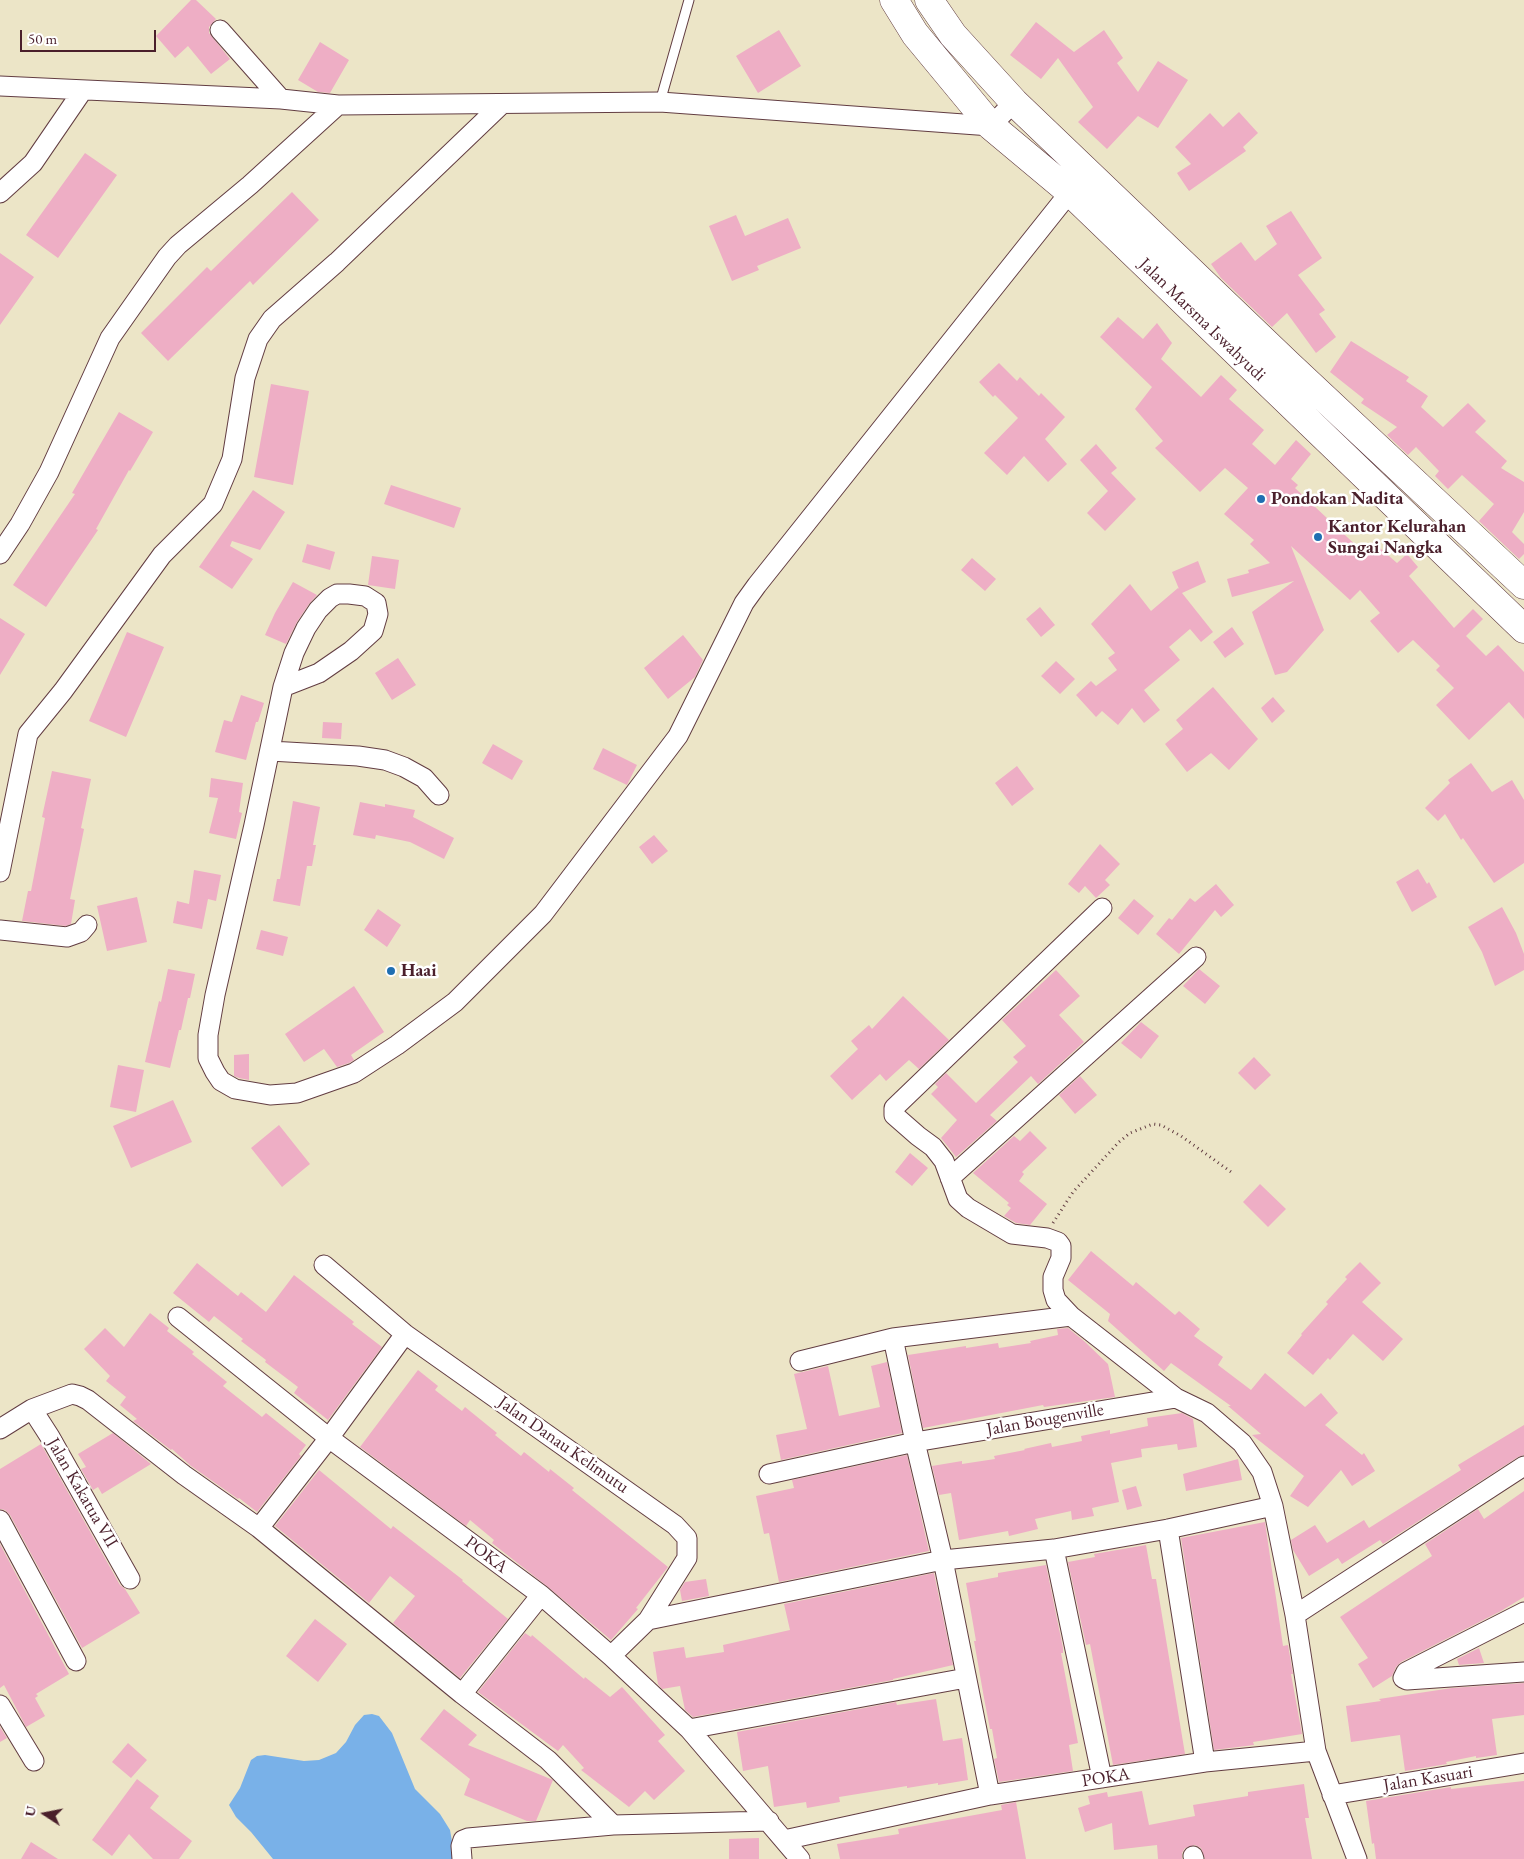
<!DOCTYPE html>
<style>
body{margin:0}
#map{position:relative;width:1524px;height:1859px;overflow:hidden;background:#ece5c7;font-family:"EB Garamond",serif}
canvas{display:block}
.north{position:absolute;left:20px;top:1789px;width:50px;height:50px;-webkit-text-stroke:4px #fff;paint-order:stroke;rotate:281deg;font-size:14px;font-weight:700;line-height:20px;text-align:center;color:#4a1f2b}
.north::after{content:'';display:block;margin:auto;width:18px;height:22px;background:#4a1f2b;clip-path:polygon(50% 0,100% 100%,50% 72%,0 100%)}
.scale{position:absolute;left:20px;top:30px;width:136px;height:22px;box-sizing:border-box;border:2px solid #4a1f2b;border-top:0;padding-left:6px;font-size:15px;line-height:18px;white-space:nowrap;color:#4a1f2b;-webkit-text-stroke:4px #fff;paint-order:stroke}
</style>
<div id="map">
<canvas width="1524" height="1859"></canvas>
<div class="north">U</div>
<div class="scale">50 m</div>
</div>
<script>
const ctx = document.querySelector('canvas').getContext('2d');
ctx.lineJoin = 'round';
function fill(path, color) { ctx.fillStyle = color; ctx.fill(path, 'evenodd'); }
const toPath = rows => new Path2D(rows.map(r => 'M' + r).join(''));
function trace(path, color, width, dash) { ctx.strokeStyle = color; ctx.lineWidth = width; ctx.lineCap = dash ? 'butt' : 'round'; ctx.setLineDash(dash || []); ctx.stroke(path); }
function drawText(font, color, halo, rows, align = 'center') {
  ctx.font = font + ' "EB Garamond",serif'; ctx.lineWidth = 5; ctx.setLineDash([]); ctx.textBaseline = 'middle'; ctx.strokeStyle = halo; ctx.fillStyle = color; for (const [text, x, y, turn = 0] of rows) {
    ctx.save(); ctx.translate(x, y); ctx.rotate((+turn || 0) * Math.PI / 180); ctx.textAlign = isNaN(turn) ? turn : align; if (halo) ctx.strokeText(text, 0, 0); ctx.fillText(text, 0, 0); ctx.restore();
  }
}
fill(toPath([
 [372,1714,379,1716,392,1733,415,1789,440,1814,450,1830,455,1859,273,1859,251,1832,236,1817,229,1805,240,1788,251,1760,257,1756,265,1755,304,1761,319,1760,336,1753,346,1742,355,1725,364,1715]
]), '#79b1e8');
fill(toPath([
 [191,0,196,0,216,19,209,27,209,33,230,59,211,74,188,46,175,58,156,36],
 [1036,22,1074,52,1104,30,1123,58,1117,63,1138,92,1158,61,1188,80,1158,128,1138,116,1107,149,1078,122,1093,107,1058,58,1041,79,1010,55],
 [779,30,801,66,758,93,736,56],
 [320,42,349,60,330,93,318,92,298,80],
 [1239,112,1258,133,1243,147,1246,151,1189,191,1177,173,1191,164,1175,147,1210,113,1223,127],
 [85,153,117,175,58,258,26,235],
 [292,192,319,220,253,285,250,281,168,361,141,333,207,267,211,271],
 [1291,211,1322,258,1298,275,1325,310,1319,314,1336,337,1316,353,1287,313,1272,327,1221,278,1211,264,1241,242,1255,261,1277,244,1266,226],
 [736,215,745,236,788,218,801,248,757,266,759,270,732,281,709,226],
 [0,253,34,277,0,325],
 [1118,317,1143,339,1157,323,1172,343,1161,359,1201,397,1221,375,1237,390,1229,399,1264,430,1252,444,1275,465,1296,440,1311,454,1291,479,1298,485,1295,488,1363,552,1373,542,1397,563,1407,554,1418,567,1409,576,1454,628,1473,609,1483,619,1466,636,1486,656,1498,645,1524,672,1524,719,1509,702,1469,740,1436,705,1454,688,1436,670,1440,666,1413,640,1398,653,1370,621,1380,613,1360,590,1350,600,1291,546,1324,630,1287,672,1275,675,1252,612,1294,581,1232,597,1227,579,1249,573,1248,570,1270,563,1250,544,1254,540,1224,514,1248,488,1225,468,1200,492,1155,448,1163,441,1135,409,1152,387,1100,337],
 [1351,341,1409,377,1406,381,1428,396,1421,407,1443,427,1468,403,1486,421,1475,432,1507,461,1501,468,1524,482,1524,512,1512,532,1524,544,1524,554,1519,559,1479,521,1494,504,1462,475,1448,489,1435,476,1439,471,1416,447,1408,455,1387,435,1397,427,1361,403,1364,399,1330,372],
 [999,363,1017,381,1020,377,1039,396,1041,393,1065,417,1045,439,1067,464,1048,482,1024,456,1007,475,984,453,1018,418,995,395,993,397,979,382],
 [271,384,309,391,293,485,254,477],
 [119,412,153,432,130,471,129,470,96,529,98,530,46,607,13,585,75,494,72,493],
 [1096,444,1117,468,1111,473,1136,499,1105,531,1087,513,1108,491,1080,460],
 [391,485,461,508,454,528,384,504],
 [253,490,285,512,260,550,232,541,230,546,253,559,232,589,199,567],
 [307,544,335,552,330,570,302,562],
 [372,556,399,560,395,589,368,585],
 [972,558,996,579,985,591,961,570],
 [1198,561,1206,582,1182,593,1213,632,1201,642,1190,629,1169,647,1180,660,1144,690,1160,710,1144,723,1132,708,1118,725,1102,711,1096,717,1076,695,1091,681,1096,686,1117,670,1108,658,1115,653,1091,624,1130,584,1151,611,1178,588,1179,589,1172,572],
 [293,582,317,595,309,604,297,622,286,644,265,635,275,613],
 [1040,607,1055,625,1041,637,1026,619],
 [0,618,25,634,0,675],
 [1232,627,1244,644,1225,658,1213,642],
 [127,632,164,647,126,737,89,721],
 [683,635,703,660,695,677,668,699,644,668],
 [398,658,416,685,392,700,375,673],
 [1056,661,1075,679,1060,694,1041,676],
 [1213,687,1258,739,1229,770,1211,753,1187,772,1165,744,1183,729,1176,720],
 [241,695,264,703,258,722,256,722,246,760,215,752,224,720,232,722],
 [1273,697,1285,711,1272,723,1261,708],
 [323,722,342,723,341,739,322,738],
 [493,744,523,761,512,780,482,763],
 [603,748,637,765,627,785,593,769],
 [1471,763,1492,792,1512,780,1524,800,1524,863,1494,883,1463,838,1461,840,1445,814,1438,821,1425,808,1450,783,1448,780],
 [1017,766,1034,789,1012,806,995,783],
 [52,771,91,779,81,828,84,829,70,899,75,900,71,924,66,926,22,921,28,891,31,891,45,818,42,817],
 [211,778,243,783,239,812,242,813,236,839,209,833,218,798,209,797],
 [293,801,320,807,313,845,316,845,312,866,307,866,300,906,273,901,277,879,280,879],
 [360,802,385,807,385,804,415,810,413,817,454,838,444,859,410,842,376,835,375,839,353,835],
 [654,835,668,851,652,864,639,847],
 [1100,844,1120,864,1105,880,1110,885,1096,898,1085,886,1079,893,1068,884],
 [1418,869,1427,884,1429,882,1437,897,1412,912,1396,882],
 [194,870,221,875,216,901,208,899,202,929,173,923,177,901,189,904],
 [1216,884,1234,905,1221,917,1215,910,1179,954,1156,934,1169,918,1172,920,1190,898,1195,902],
 [137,897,147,942,107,951,97,906],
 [1134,899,1154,916,1138,935,1118,918],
 [1502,907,1516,933,1524,954,1524,970,1495,986,1482,952,1468,927],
 [378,909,401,925,387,947,364,930],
 [261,930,288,937,283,956,256,949],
 [168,969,195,974,190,998,188,998,181,1030,179,1030,170,1068,145,1062,159,1001,161,1002],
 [1199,969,1220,986,1205,1004,1183,986],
 [1056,970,1080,996,1059,1015,1084,1042,1038,1084,1031,1076,990,1115,997,1121,956,1157,941,1138,957,1120,931,1094,938,1087,935,1084,946,1073,976,1103,1018,1062,1013,1057,1026,1046,1002,1020],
 [354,986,384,1032,351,1055,354,1060,349,1063,337,1067,324,1049,304,1062,285,1034],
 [903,996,949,1040,919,1069,909,1060,886,1081,880,1074,852,1100,830,1076,858,1049,851,1041,869,1025,872,1029],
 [1141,1022,1159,1036,1141,1059,1121,1043],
 [249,1054,249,1080,239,1078,234,1076,234,1055],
 [1254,1057,1271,1075,1255,1090,1238,1073],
 [118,1065,144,1070,136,1112,110,1107],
 [1080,1076,1097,1095,1075,1114,1059,1095],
 [173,1100,192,1142,131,1168,113,1126],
 [279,1125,310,1164,282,1187,251,1148],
 [1030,1131,1047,1148,1022,1172,1024,1174,1019,1181,1047,1204,1030,1225,1016,1223,1004,1216,1011,1208,1007,1205,1009,1203,973,1173,1014,1136,1020,1141],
 [910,1153,928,1168,912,1186,895,1172],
 [1260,1184,1286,1209,1268,1227,1243,1202],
 [1091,1251,1133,1286,1136,1282,1175,1315,1179,1311,1200,1329,1194,1336,1223,1357,1218,1365,1251,1390,1265,1373,1305,1407,1321,1393,1338,1413,1325,1425,1362,1455,1364,1453,1375,1471,1352,1486,1341,1470,1308,1507,1290,1496,1304,1476,1252,1435,1261,1434,1228,1406,1231,1406,1171,1363,1164,1371,1108,1321,1110,1314,1068,1280],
 [1360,1262,1381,1283,1362,1302,1403,1339,1383,1361,1353,1334,1330,1360,1328,1358,1313,1375,1287,1353,1302,1335,1301,1334,1328,1304,1326,1302,1347,1279,1345,1277],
 [197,1263,238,1296,241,1292,266,1312,294,1275,354,1322,352,1324,382,1347,328,1420,294,1393,298,1387,265,1362,266,1360,241,1341,243,1339,214,1316,209,1322,173,1293],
 [150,1313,169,1328,167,1331,194,1352,192,1354,227,1382,223,1386,262,1417,266,1413,306,1445,299,1454,301,1456,257,1512,239,1498,238,1499,191,1466,172,1449,171,1450,133,1421,137,1419,120,1405,126,1397,106,1381,110,1376,84,1349,105,1328,124,1347],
 [1068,1328,1084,1341,1108,1364,1115,1397,1044,1407,1043,1405,923,1428,908,1355,966,1346,966,1348,998,1343,999,1348,1031,1343,1030,1341,1058,1335,1057,1329],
 [887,1362,902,1433,781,1460,776,1435,807,1429,794,1374,828,1366,839,1416,880,1407,871,1366],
 [418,1370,438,1386,435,1390,462,1411,465,1407,497,1433,495,1435,521,1456,524,1452,549,1472,550,1469,574,1488,572,1490,668,1567,636,1608,638,1609,611,1640,548,1587,492,1543,494,1540,470,1520,466,1526,360,1447],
 [1182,1413,1193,1419,1197,1447,1178,1450,1177,1444,1141,1449,1142,1457,1111,1463,1119,1502,1092,1508,1094,1516,1072,1520,1071,1511,1035,1519,1038,1529,1009,1536,1008,1531,959,1540,951,1493,939,1495,932,1466,962,1461,962,1464,995,1459,994,1456,1025,1450,1024,1449,1051,1443,1052,1447,1082,1441,1081,1436,1110,1430,1110,1434,1148,1426,1147,1418],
 [1524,1425,1524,1455,1518,1457,1383,1544,1380,1540,1342,1564,1338,1558,1309,1576,1293,1550,1291,1540,1315,1525,1327,1543,1364,1520,1369,1528,1461,1470,1458,1465],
 [113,1433,151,1464,102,1494,98,1487,93,1490,81,1469,86,1467,78,1454],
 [41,1444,120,1585,125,1589,140,1613,82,1648,10,1515,5,1510,0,1509,0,1469],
 [907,1455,929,1551,779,1582,769,1533,764,1534,756,1496,794,1488,792,1480],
 [1238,1459,1242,1480,1186,1491,1183,1474],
 [319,1470,391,1529,393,1526,463,1580,462,1581,508,1619,460,1678,393,1623,415,1596,390,1576,369,1603,275,1526],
 [1136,1486,1142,1506,1127,1510,1122,1490],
 [1524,1491,1524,1597,1501,1611,1401,1662,1396,1667,1392,1676,1373,1688,1358,1664,1368,1658,1340,1617,1432,1556,1425,1544,1478,1509,1484,1519],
 [1265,1522,1283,1646,1288,1645,1293,1674,1291,1674,1302,1734,1253,1742,1254,1745,1214,1750,1181,1538],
 [0,1544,69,1674,36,1694,38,1696,35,1698,45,1716,26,1727,4,1685,0,1688],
 [1146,1545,1152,1579,1156,1579,1185,1754,1113,1765,1090,1644,1086,1645,1068,1562,1095,1557,1094,1554],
 [1046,1565,1063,1648,1063,1653,1061,1653,1078,1743,1069,1745,1073,1771,999,1782,994,1759,997,1758,992,1729,990,1729,984,1698,974,1641,976,1641,966,1583,998,1577,998,1573],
 [934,1573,953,1665,893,1679,893,1680,693,1717,685,1710,680,1686,662,1689,658,1684,653,1652,684,1647,686,1658,724,1652,723,1645,790,1630,784,1604],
 [706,1579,709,1596,682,1601,680,1590,685,1582],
 [315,1619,347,1644,318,1682,286,1656],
 [525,1633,531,1637,532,1635,584,1679,585,1677,610,1697,622,1687,665,1735,658,1741,685,1771,654,1800,645,1791,629,1807,581,1770,584,1768,563,1745,558,1751,478,1692],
 [1479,1648,1484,1663,1459,1665,1457,1659],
 [1524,1683,1524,1715,1492,1719,1497,1755,1476,1758,1476,1756,1446,1762,1447,1764,1405,1771,1400,1735,1351,1742,1346,1706,1381,1701,1379,1699,1452,1688],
 [936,1699,943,1741,962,1738,968,1780,938,1785,938,1783,907,1788,907,1786,839,1797,840,1802,807,1808,806,1802,774,1807,768,1766,743,1771,737,1732,896,1702,897,1705],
 [444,1709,477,1735,468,1745,553,1780,536,1821,527,1821,464,1795,470,1779,420,1739],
 [0,1727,7,1738,0,1742],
 [128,1743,147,1760,131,1778,112,1762],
 [137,1779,159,1796,150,1808,192,1841,179,1859,153,1859,129,1834,112,1856,92,1840],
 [1524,1781,1524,1859,1376,1859,1374,1843,1372,1844,1366,1801,1451,1787,1451,1789],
 [1304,1784,1309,1818,1305,1818,1312,1859,1205,1859,1201,1848,1195,1845,1185,1848,1182,1853,1182,1859,1158,1859,1157,1845,1114,1850,1112,1823,1085,1832,1078,1808,1090,1804,1088,1796,1107,1792,1108,1797,1142,1791,1149,1825,1195,1816,1193,1805,1248,1796,1248,1792],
 [1016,1802,1026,1859,840,1859,837,1844,899,1834,898,1829,1002,1810,1001,1805],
 [759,1838,759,1859,729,1859,729,1839],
 [31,1842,58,1859,21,1859]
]), '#eeaec5');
const service = toPath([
 [660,102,689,0]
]);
const minor = toPath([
 [220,30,281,99],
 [0,86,281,99,338,105,660,102,991,126,1014,102],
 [0,193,33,163,83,90],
 [0,554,20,524,49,472,110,338,167,257,178,245,250,185,338,105],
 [283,687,319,673,351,651,373,631,378,614,376,603,365,596,349,594,337,594,330,598,318,610,306,628,294,653,283,687,254,825,215,995,208,1035,208,1058,215,1072,221,1081,235,1089,270,1095,297,1093,354,1073,397,1045,455,1002,543,914,678,736,744,603,757,585,1070,192,1078,185],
 [270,751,358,756,385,760,404,767,424,778,439,795],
 [0,872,28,734,63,691,162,555,213,504,232,459,245,378,258,339,272,319,337,262,502,104],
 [1102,908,894,1108,894,1115,918,1136,933,1147,944,1161,958,1199,968,1208,1012,1234,1047,1238,1058,1242,1061,1246,1061,1258,1053,1277,1053,1290,1056,1300,1071,1316,1176,1398,1207,1413,1242,1443,1262,1472,1273,1506,1295,1615,1316,1751,1357,1859],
 [0,930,67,937,81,932,87,925],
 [950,1178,1196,957],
 [324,1265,405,1334,675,1525,687,1538,687,1558,648,1620,611,1656],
 [178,1317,329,1438,541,1595,611,1656,689,1729,800,1859],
 [800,1361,893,1338],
 [32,1409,50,1437,130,1579],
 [0,1429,32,1409,72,1394,80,1396,88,1400,184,1475,259,1528,462,1694,548,1760,613,1825],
 [769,1474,915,1442,1176,1398],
 [0,1520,76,1661],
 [259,1528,329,1438,405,1334],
 [1168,1529,1205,1762],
 [1054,1549,1102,1778],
 [1524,1612,1406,1672,1403,1678,1407,1680,1524,1672],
 [1295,1615,1524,1466],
 [648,1620,943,1560,1054,1549,1168,1529,1273,1506],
 [462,1694,541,1595],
 [0,1705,34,1761],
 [689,1729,966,1678],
 [990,1795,943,1560,915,1442,893,1338,1071,1316],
 [1332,1795,1524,1763],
 [784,1840,990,1795,1205,1762,1316,1751],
 [1193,1856,1194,1859],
 [462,1859,461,1846,463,1840,468,1838,613,1825,769,1821]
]);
const trunk = toPath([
 [894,0,915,34,991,126,1070,192,1524,629],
 [929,0,953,35,1014,102,1288,364,1524,585]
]);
trace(service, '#623d42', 11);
trace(minor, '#623d42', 21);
trace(trunk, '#623d42', 29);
trace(toPath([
 [1053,1223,1073,1192,1119,1142,1130,1133,1153,1124,1161,1125,1181,1136,1234,1174]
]), '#623d42', 3, [1, 4]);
trace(service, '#fff', 9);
trace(minor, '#fff', 19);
trace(trunk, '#fff', 28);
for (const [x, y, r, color] of [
 [1261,499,5,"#1f6fb2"],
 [1318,537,5,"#1f6fb2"],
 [391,971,5,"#1f6fb2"]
]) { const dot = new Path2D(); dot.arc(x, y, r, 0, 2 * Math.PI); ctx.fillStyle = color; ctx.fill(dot); trace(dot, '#fff', 2); }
drawText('18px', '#4a1f2b', '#fff', [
 ["Jalan Marsma Iswahyudi",1202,320,44],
 ["Jalan Bougenville",1045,1420,-10],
 ["Jalan Danau Kelimutu",563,1445,35],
 ["Jalan Kakatua VII",82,1493,60],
 ["POKA",486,1555,37],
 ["POKA",1106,1778,-9],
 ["Jalan Kasuari",1428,1779,-9]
]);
drawText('bold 18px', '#4a1f2b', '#fff', [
 ["Pondokan Nadita",1271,499],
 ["Kantor Kelurahan",1328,527],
 ["Sungai Nangka",1328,548],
 ["Haai",401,971]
], 'left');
</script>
